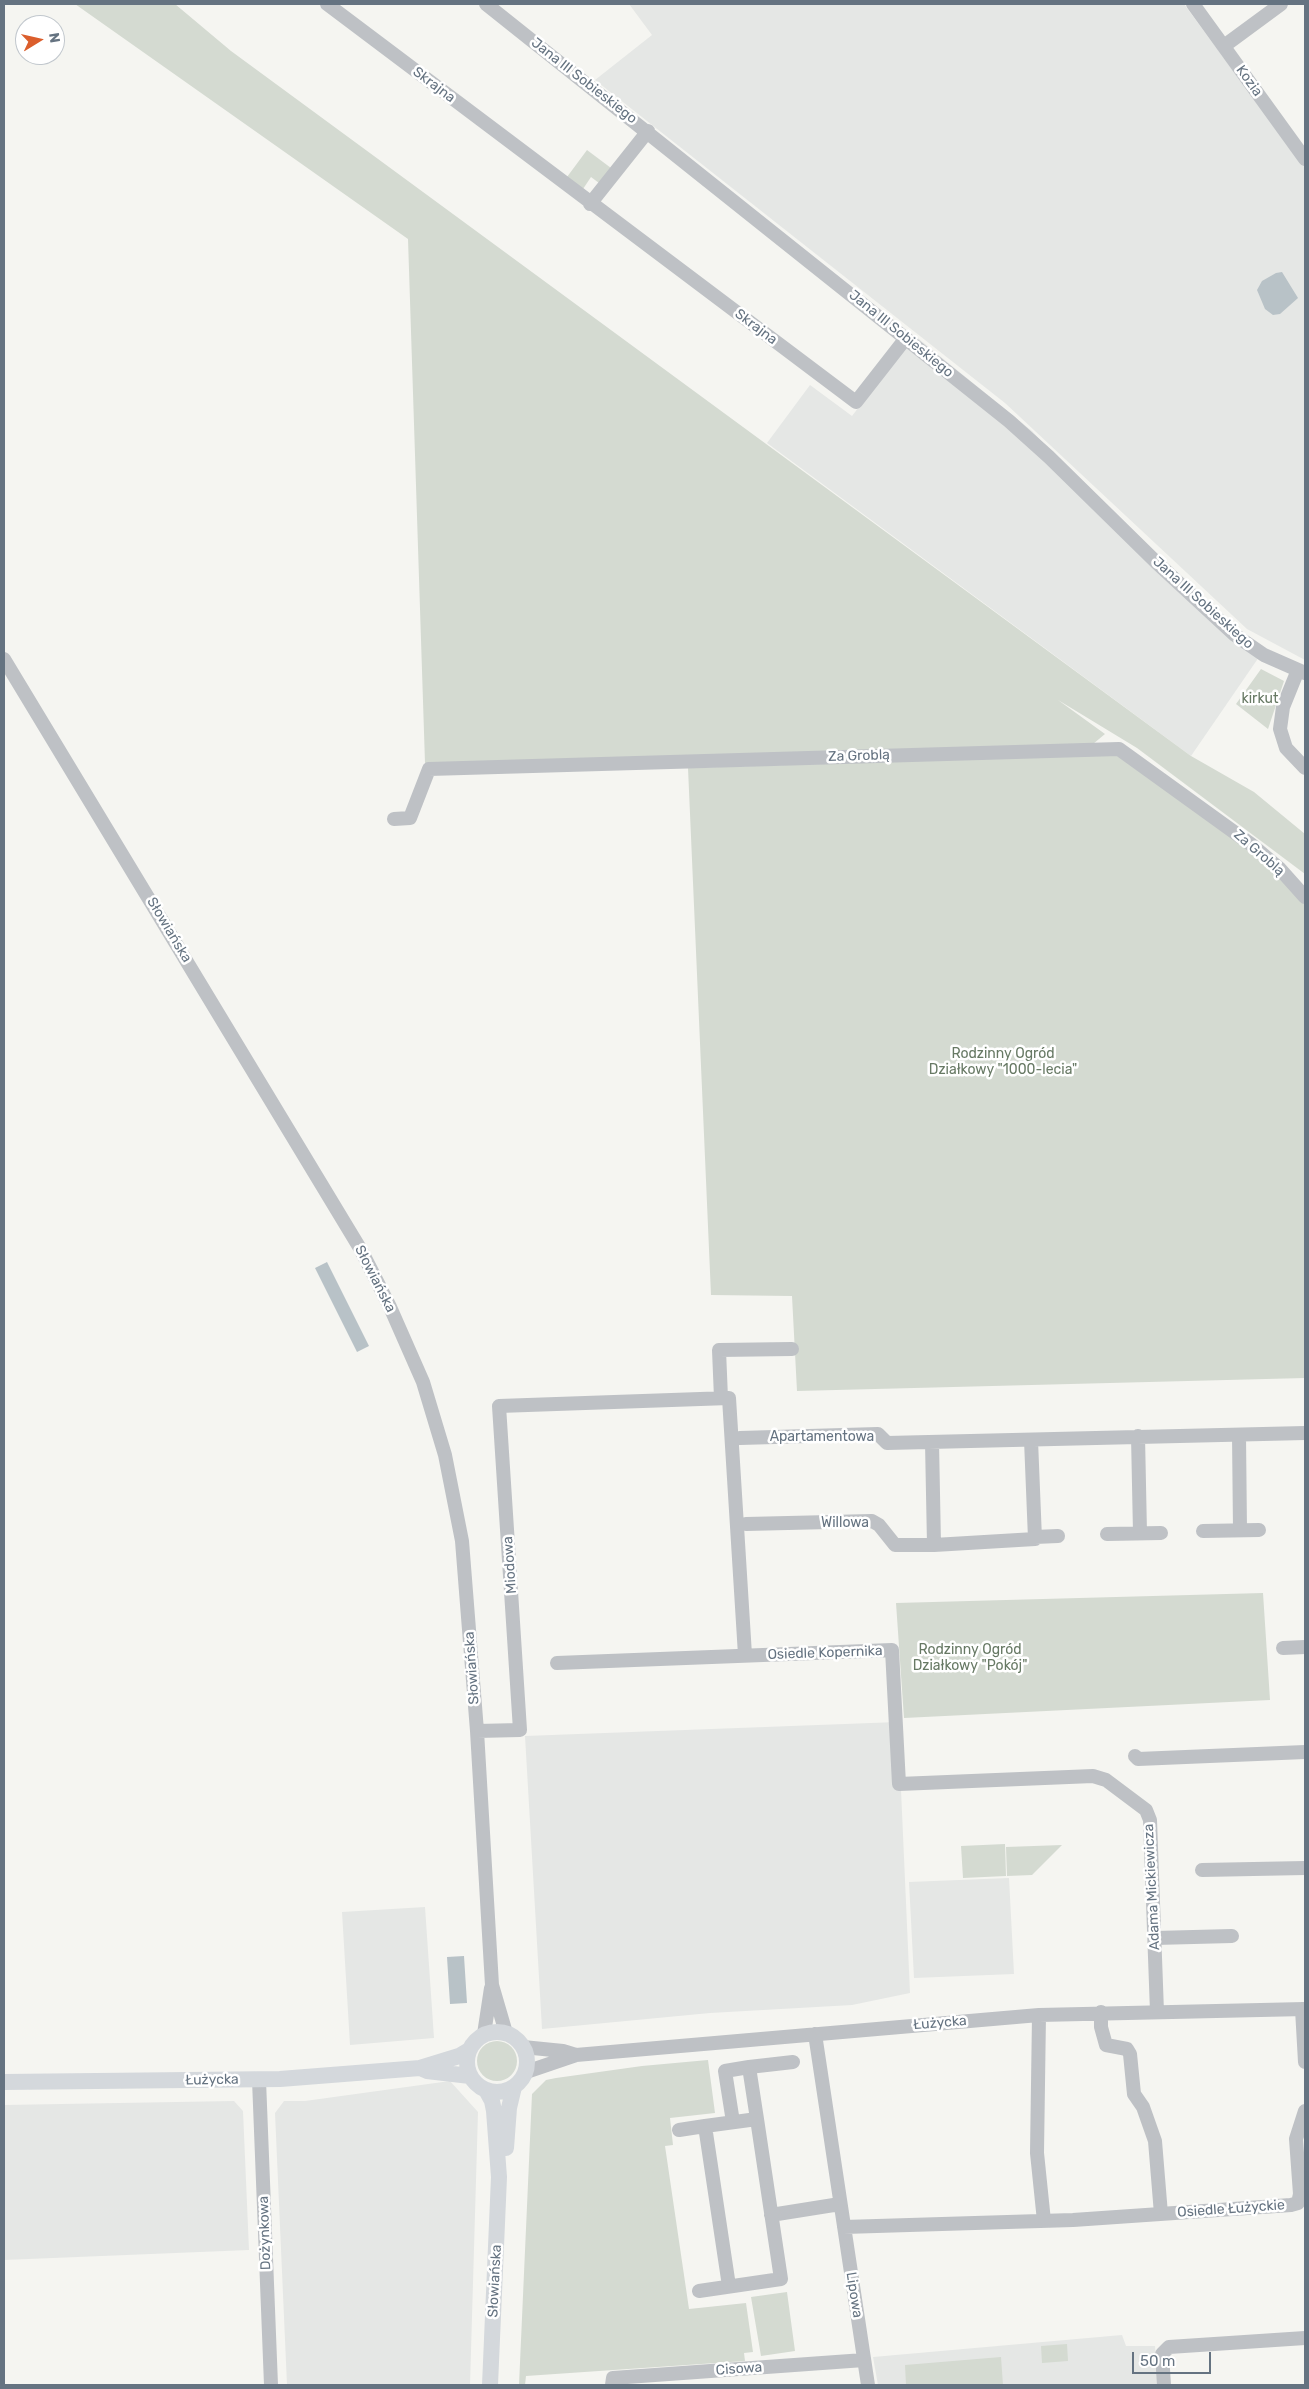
<!DOCTYPE html>
<meta charset="utf-8">
<style>
body{margin:0}
#map{position:relative;width:1309px;height:2389px;overflow:hidden;background:#f5f5f1;font-family:Rubik,sans-serif}
canvas{display:block}
.frame{position:absolute;inset:0;border:5px solid #657381;pointer-events:none}
.north{position:absolute;left:15px;top:15px;width:50px;height:50px;box-sizing:border-box;background:#fff;border:1px solid #c1c7cd;border-radius:50%;rotate:81deg;font-size:14px;font-weight:700;line-height:20px;text-align:center;color:#657381}
.north::after{content:'';display:block;margin:auto;width:18px;height:22px;background:#db5e2c;clip-path:polygon(50% 0,100% 100%,50% 72%,0 100%)}
.scale{position:absolute;left:1132px;top:2352px;width:79px;height:22px;box-sizing:border-box;border:2px solid #657381;border-top:0;padding-left:6px;font-size:15px;line-height:18px;white-space:nowrap;color:#657381;-webkit-text-stroke:4px #fff;paint-order:stroke}
</style>
<div id="map">
<canvas width="1309" height="2389"></canvas>
<div class="frame"></div>
<div class="north">N</div>
<div class="scale">50 m</div>
</div>
<script>
const ctx = document.querySelector('canvas').getContext('2d');
ctx.lineJoin = 'round';
function fill(path, color) { ctx.fillStyle = color; ctx.fill(path, 'evenodd'); }
const toPath = rows => new Path2D(rows.map(r => 'M' + r).join(''));
function trace(path, color, width, dash) { ctx.strokeStyle = color; ctx.lineWidth = width; ctx.lineCap = dash ? 'butt' : 'round'; ctx.setLineDash(dash || []); ctx.stroke(path); }
function drawText(font, color, halo, rows, align = 'center') {
  ctx.font = font + ' Rubik,sans-serif'; ctx.lineWidth = 5; ctx.setLineDash([]); ctx.textBaseline = 'middle'; ctx.strokeStyle = halo; ctx.fillStyle = color; for (const [text, x, y, turn = 0] of rows) {
    ctx.save(); ctx.translate(x, y); ctx.rotate((+turn || 0) * Math.PI / 180); ctx.textAlign = isNaN(turn) ? turn : align; if (halo) ctx.strokeText(text, 0, 0); ctx.fillText(text, 0, 0); ctx.restore();
  }
}
fill(toPath([
 [629,4,1184,4,1305,168,1305,660,1247,629,1005,403,595,80,652,35],
 [914,335,1032,431,1119,526,1259,657,1191,756,767,443,810,385,852,416],
 [898,1722,910,1993,852,2005,710,2013,542,2029,525,1736],
 [1009,1878,1014,1974,914,1978,909,1882],
 [425,1907,434,2038,350,2045,342,1912],
 [450,2081,478,2112,470,2385,287,2385,275,2113,284,2101,305,2101],
 [234,2101,243,2111,249,2250,4,2260,4,2105],
 [1122,2335,1126,2346,1155,2346,1158,2385,878,2385,873,2357]
]), '#e5e7e5');
fill(toPath([
 [75,4,175,4,231,51,1191,756,1254,792,1305,834,1305,874,1137,748,1058,700,1105,734,1093,744,425,763,408,239],
 [587,150,611,168,599,183,591,177,583,189,567,177],
 [1261,669,1284,681,1268,729,1236,704],
 [1117,755,1251,851,1305,903,1305,1378,797,1391,792,1296,711,1295,688,768],
 [1263,1593,1270,1700,904,1718,896,1603],
 [1005,1844,1006,1876,963,1878,961,1846],
 [1062,1845,1032,1875,1007,1876,1006,1847],
 '477 2061a20 20 0 1 1 40 0a20 20 0 1 1-40 0Z',
 [708,2060,715,2113,670,2118,673,2145,665,2146,689,2309,746,2303,753,2352,744,2353,745,2361,526,2376,525,2385,519,2385,532,2094,546,2080,556,2078,642,2066],
 [787,2292,795,2351,761,2356,751,2297],
 [1067,2344,1068,2361,1042,2363,1041,2346],
 [1001,2357,1003,2385,906,2385,905,2365]
]), '#d4dad1');
fill(toPath([
 [1282,272,1298,298,1280,314,1273,315,1265,309,1257,290,1262,281,1276,273],
 [327,1262,369,1346,357,1352,315,1268],
 [464,1956,467,2003,450,2004,447,1957]
]), '#b8c2c7');
trace(toPath([
 [327,4,856,402,906,338],
 [486,4,1009,421,1049,457,1156,562,1235,635,1264,655,1305,673],
 [1193,4,1305,159],
 [1224,46,1281,4],
 [590,204,648,131],
 [4,659,361,1250,390,1307,423,1382,445,1455,462,1541,477,1731,492,1985,506,2033],
 [1298,670,1283,707,1280,729,1286,748,1305,768],
 [394,819,410,818,429,769,1119,749,1252,845,1279,868,1305,897],
 [721,1398,719,1350,792,1349],
 [1239,1435,1240,1530],
 [1138,1436,1140,1533],
 [740,1438,878,1434,887,1443,1305,1433],
 [932,1442,934,1545,1035,1539,1031,1440],
 [746,1524,872,1521,879,1525,895,1545,934,1545],
 [1203,1531,1259,1530],
 [1107,1534,1161,1533],
 [1035,1537,1058,1536],
 [1283,1648,1305,1647],
 [557,1663,892,1650,899,1784,1093,1776,1106,1780,1146,1810,1150,1820,1157,2012],
 [477,1731,520,1730,499,1406,729,1398,745,1655],
 [1135,1756,1138,1759,1305,1752],
 [1202,1870,1305,1868],
 [1155,1938,1232,1936],
 [1302,2009,1305,2062],
 [1101,2012,1101,2027,1106,2045,1127,2049,1130,2054,1134,2094,1143,2107,1155,2141,1161,2214],
 [1039,2015,1037,2153,1044,2221],
 [484,2034,491,1988],
 [815,2034,868,2385],
 [523,2047,563,2051,576,2055],
 [749,2067,793,2062],
 [526,2072,576,2055,1039,2015,1305,2009],
 [259,2080,271,2385],
 [733,2122,725,2071,749,2067,757,2119],
 [679,2130,705,2126],
 [771,2215,840,2204],
 [844,2227,1073,2220,1291,2205,1298,2203,1300,2194,1296,2139,1305,2111],
 [699,2291,781,2279,757,2119,705,2126,729,2286],
 [612,2385,613,2378,864,2360],
 [1164,2385,1162,2354,1169,2347,1305,2338]
]), '#bec1c5', 14);
trace(toPath([
 '467 2062a30 30 0 1 1 60 0a30 30 0 1 1-60 0Z',
 [420,2068,427,2071,470,2076],
 [4,2082,280,2079,420,2068,459,2056,469,2050],
 [486,2090,492,2101,494,2111,499,2177,490,2385],
 [506,2148,509,2108,514,2087]
]), '#d4d8dc', 16);
drawText('14px', '#657381', '#fff', [
 ["Jana III Sobieskiego",584,81,38],
 ["Kozia",1249,81,54],
 ["Skrajna",434,85,37],
 ["Skrajna",756,327,37],
 ["Jana III Sobieskiego",901,334,39],
 ["Jana III Sobieskiego",1203,603,42],
 ["Za Groblą",859,756,-2],
 ["Za Groblą",1259,853,41],
 ["Słowiańska",169,930,59],
 ["Słowiańska",375,1279,63],
 ["Apartamentowa",822,1437],
 ["Willowa",845,1523],
 ["Miodowa",510,1565,-94],
 ["Osiedle Kopernika",825,1653,-2],
 ["Słowiańska",472,1668,-94],
 ["Adama Mickiewicza",1152,1887,-93],
 ["Łużycka",940,2023,-5],
 ["Łużycka",212,2080,-1],
 ["Osiedle Łużyckie",1231,2209,-4],
 ["Dożynkowa",265,2233,-92],
 ["Słowiańska",495,2281,-87],
 ["Lipowa",854,2295,81],
 ["Cisowa",739,2369,-4]
]);
drawText('14px', '#677964', '#fff', [
 ["kirkut",1260,699],
 ["Rodzinny Ogród",1003,1054],
 ["Działkowy \"1000-lecia\"",1003,1070],
 ["Rodzinny Ogród",970,1650],
 ["Działkowy \"Pokój\"",970,1666]
]);
</script>
